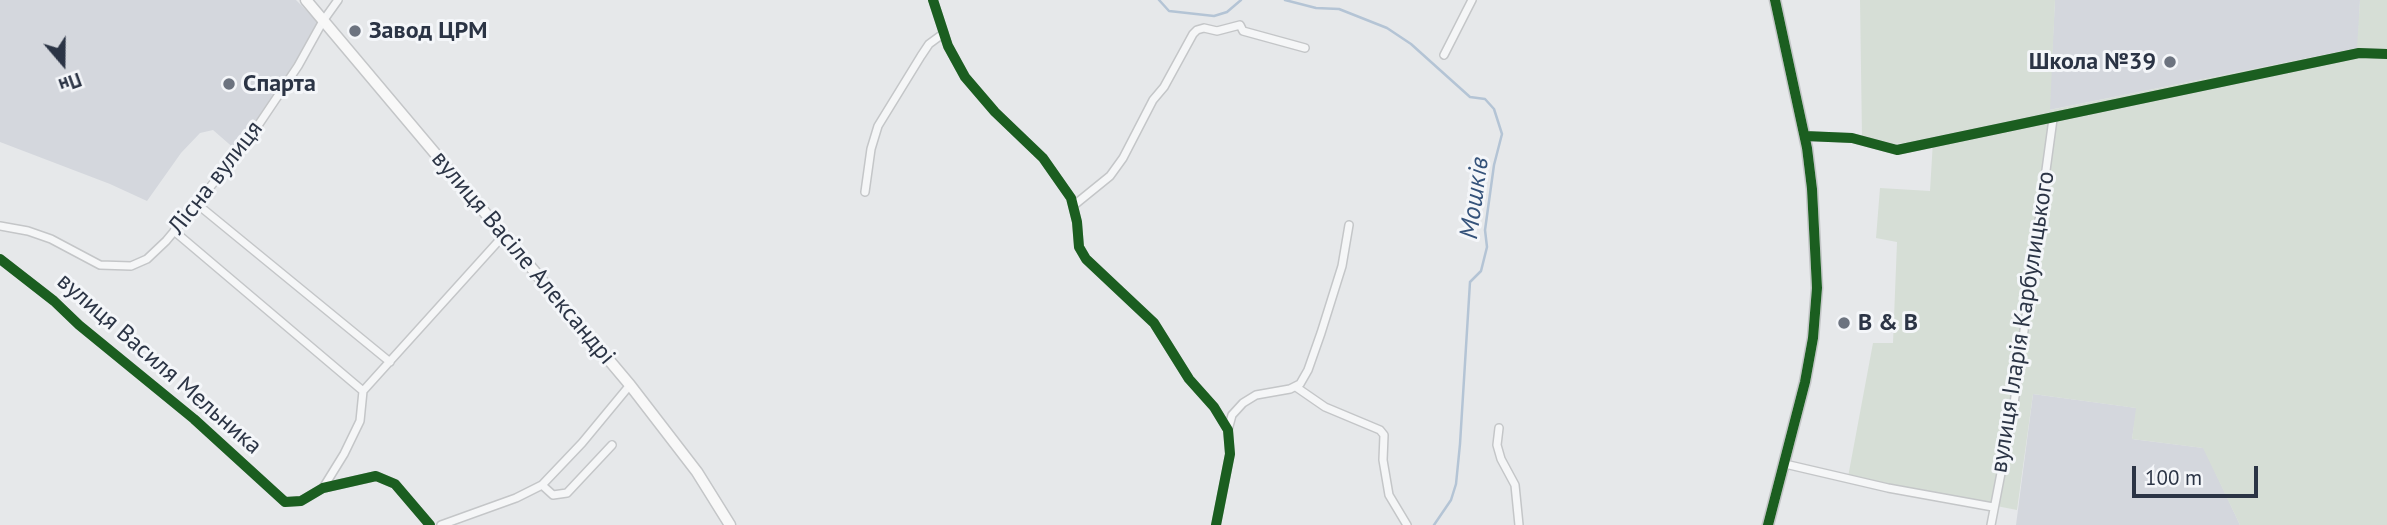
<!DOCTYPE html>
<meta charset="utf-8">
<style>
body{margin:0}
#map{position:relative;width:2387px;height:525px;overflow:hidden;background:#e6e8ea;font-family:"PT Sans",sans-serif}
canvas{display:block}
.north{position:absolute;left:28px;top:28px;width:70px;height:70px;-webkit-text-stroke:5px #f4f6f9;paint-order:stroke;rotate:160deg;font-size:19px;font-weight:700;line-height:28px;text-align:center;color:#2b3445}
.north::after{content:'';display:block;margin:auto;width:24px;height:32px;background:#2b3445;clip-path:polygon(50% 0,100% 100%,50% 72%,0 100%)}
.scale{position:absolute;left:2132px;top:466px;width:126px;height:32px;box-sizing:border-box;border:4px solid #2b3445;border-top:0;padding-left:9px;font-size:21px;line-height:24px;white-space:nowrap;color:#2b3445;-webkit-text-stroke:5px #f4f6f9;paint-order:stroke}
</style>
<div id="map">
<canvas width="2387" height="525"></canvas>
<div class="north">Пн</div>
<div class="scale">100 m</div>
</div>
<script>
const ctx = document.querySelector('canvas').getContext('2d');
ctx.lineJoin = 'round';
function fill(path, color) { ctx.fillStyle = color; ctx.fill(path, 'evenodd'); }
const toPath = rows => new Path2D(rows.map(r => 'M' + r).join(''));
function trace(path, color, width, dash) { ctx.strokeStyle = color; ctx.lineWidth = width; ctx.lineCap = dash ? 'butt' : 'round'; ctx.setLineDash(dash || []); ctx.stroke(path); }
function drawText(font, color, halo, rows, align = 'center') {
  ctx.font = font + ' "PT Sans",sans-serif'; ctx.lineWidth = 6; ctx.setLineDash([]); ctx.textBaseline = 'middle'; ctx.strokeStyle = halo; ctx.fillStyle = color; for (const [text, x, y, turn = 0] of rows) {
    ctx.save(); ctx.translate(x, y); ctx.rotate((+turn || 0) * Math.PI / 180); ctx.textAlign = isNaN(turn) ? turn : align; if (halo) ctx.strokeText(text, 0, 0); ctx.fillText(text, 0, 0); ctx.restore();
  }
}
fill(toPath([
 [0,0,296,0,320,24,296,65,236,150,213,130,200,133,181,153,147,201,110,184,0,142],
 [2055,0,2360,0,2358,48,2049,110],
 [2033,394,2137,408,2132,439,2204,448,2240,525,2016,525]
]), '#d4d7dd');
fill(toPath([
 [1860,0,2055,0,2050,110,2357,48,2360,0,2387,0,2387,525,2240,525,2203,448,2132,439,2136,408,2033,394,2017,510,1848,477,1873,343,1893,343,1897,242,1876,238,1880,188,1930,191,1933,141,1893,144,1862,137]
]), '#d6ded6');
trace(toPath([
 [1159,0,1169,11,1214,16,1227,12,1241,0],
 [1285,0,1316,8,1339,9,1387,28,1411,44,1470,97,1485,99,1494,109,1502,134,1494,165,1485,230,1487,247,1481,271,1470,282,1460,444,1456,484,1451,500,1434,525]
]), '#b4c4d5', 2.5);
const minor = toPath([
 [933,0,948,46,965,77,995,112,1043,158,1071,198,1077,222,1079,247,1086,259,1154,323,1189,379,1214,407,1228,430,1230,454,1216,525],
 [1444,55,1472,0],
 [1805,136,1852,138,1897,150,2359,53,2387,54],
 [865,192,871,149,878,126,921,56,929,44,944,33],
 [197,204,390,362],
 [1073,206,1110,176,1123,158,1153,100,1164,87,1193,34,1197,30,1204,28,1217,31,1240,25,1243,31,1305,48],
 [0,226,28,231,51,239,100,265,131,266,147,259,166,241,192,210,253,133,298,66,323,21,338,0],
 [174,231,363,391],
 [0,259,54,301,79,325,194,419,285,502,301,501,323,488,376,476,395,484,430,525],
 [1296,387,1325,407,1380,430,1384,435,1383,460,1389,495,1407,525],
 [363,391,504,235],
 [1499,428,1497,445,1501,459,1515,485,1519,525],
 [1228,430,1232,415,1243,403,1256,395,1290,389,1300,384,1308,370,1321,333,1342,266,1349,225],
 [1785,464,1888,488,1993,507],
 [542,485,553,495,567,493,612,445],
 [323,488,344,454,360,421,363,391],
 [441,525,516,498,542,485,582,443,630,385],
 [1991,525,2013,411,2053,119]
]);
const secondary = toPath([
 [306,0,630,385,697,472,730,525],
 [1768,525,1805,382,1813,338,1817,288,1812,189,1807,148,1775,0]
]);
trace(minor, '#c4c6c8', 10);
trace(secondary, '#c4c6c8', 13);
trace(minor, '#f5f6f7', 7);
trace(secondary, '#f8f8f8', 10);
trace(toPath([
 [933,0,948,46,965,77,995,112,1043,158,1071,198,1077,222,1079,247,1086,259,1154,323,1189,379,1214,407,1228,430,1230,454,1216,525],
 [1805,136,1852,138,1897,150,2359,53,2387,54],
 [0,259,54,301,79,325,194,419,285,502,301,501,323,488,376,476,395,484,430,525],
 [1768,525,1805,382,1813,338,1817,288,1812,189,1807,148,1775,0]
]), '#1b5e20', 10);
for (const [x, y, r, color] of [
 [355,31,7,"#6c737f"],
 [2170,62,7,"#6c737f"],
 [229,84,7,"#6c737f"],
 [1844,323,7,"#6c737f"]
]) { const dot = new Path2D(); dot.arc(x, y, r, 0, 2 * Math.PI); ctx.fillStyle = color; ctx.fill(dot); trace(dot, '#f4f6f9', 2.5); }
drawText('bold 24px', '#2b3445', '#f4f6f9', [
 ["Завод ЦРМ",369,31],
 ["Школа №39",2156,62,"right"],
 ["Спарта",243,84],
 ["B & B",1858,323]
], 'left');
drawText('24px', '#2b3445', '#f4f6f9', [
 ["Лісна вулиця",216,178,-52],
 ["вулиця Васіле Александрі",523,258,50],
 ["вулиця Іларія Карбулицького",2023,322,-81],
 ["вулиця Василя Мельника",159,364,41]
]);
drawText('italic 26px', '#34527a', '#f4f6f9', [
 ["Мошків",1475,198,-82]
]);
</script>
